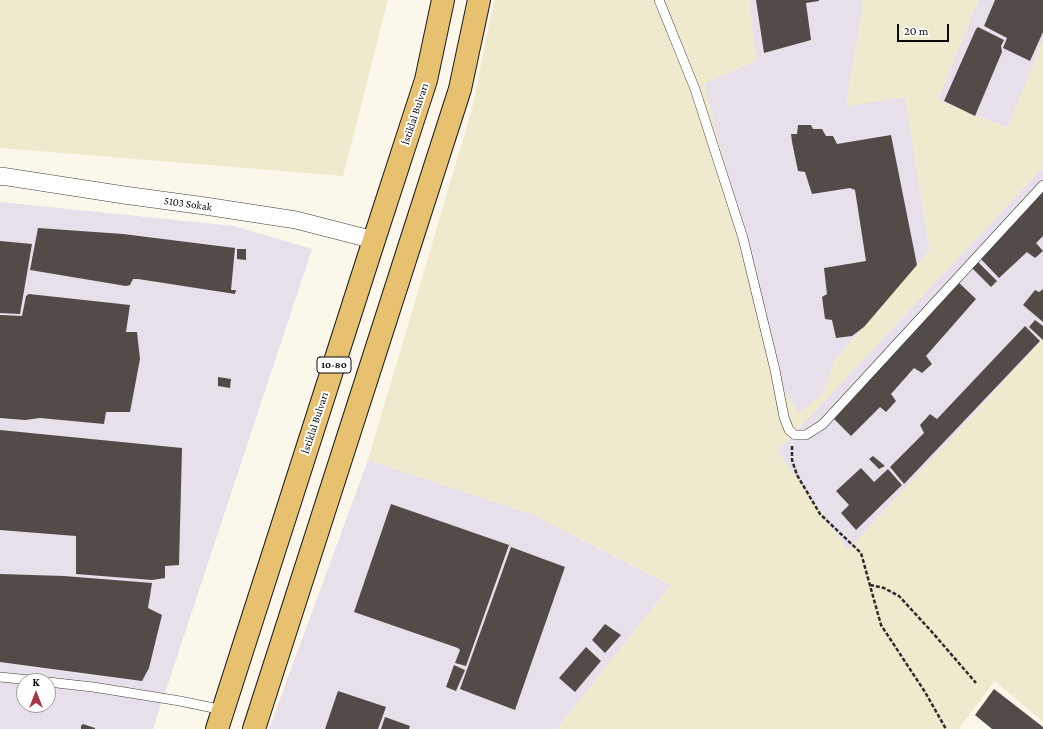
<!DOCTYPE html>
<meta charset="utf-8">
<style>
body{margin:0}
#map{position:relative;width:1043px;height:729px;overflow:hidden;background:#fcf7eb;font-family:"Crimson Pro",serif}
canvas{display:block}
.north{position:absolute;left:16px;top:673px;width:40px;height:40px;box-sizing:border-box;background:#fff;border:1px solid #9d9d9d;border-radius:50%;rotate:0deg;font-size:11px;font-weight:700;line-height:16px;text-align:center;color:#0a0a0a}
.north::after{content:'';display:block;margin:auto;width:14px;height:18px;background:#a83543;clip-path:polygon(50% 0,100% 100%,50% 72%,0 100%)}
.scale{position:absolute;left:897px;top:24px;width:52px;height:18px;box-sizing:border-box;border:2px solid #0a0a0a;border-top:0;padding-left:5px;font-size:12px;line-height:14px;white-space:nowrap;color:#0a0a0a;-webkit-text-stroke:3px #fff;paint-order:stroke}
</style>
<div id="map">
<canvas width="1043" height="729"></canvas>
<div class="north">K</div>
<div class="scale">20 m</div>
</div>
<script>
const ctx = document.querySelector('canvas').getContext('2d');
ctx.lineJoin = 'round';
function fill(path, color) { ctx.fillStyle = color; ctx.fill(path, 'evenodd'); }
const toPath = rows => new Path2D(rows.map(r => 'M' + r).join(''));
function trace(path, color, width, dash) { ctx.strokeStyle = color; ctx.lineWidth = width; ctx.lineCap = dash ? 'butt' : 'round'; ctx.setLineDash(dash || []); ctx.stroke(path); }
function drawText(font, color, halo, rows, align = 'center') {
  ctx.font = font + ' "Crimson Pro",serif'; ctx.lineWidth = 4; ctx.setLineDash([]); ctx.textBaseline = 'middle'; ctx.strokeStyle = halo; ctx.fillStyle = color; for (const [text, x, y, turn = 0] of rows) {
    ctx.save(); ctx.translate(x, y); ctx.rotate((+turn || 0) * Math.PI / 180); ctx.textAlign = isNaN(turn) ? turn : align; if (halo) ctx.strokeText(text, 0, 0); ctx.fillText(text, 0, 0); ctx.restore();
  }
}
fill(toPath([
 [749,0,862,0,863,5,846,105,905,97,930,250,835,360,823,394,799,413,780,384,704,83,756,61],
 [978,0,1043,0,1043,40,1008,128,938,100],
 [1043,167,1043,339,848,550,777,451],
 [0,202,234,226,312,249,153,729,0,729],
 [24,681,48,681,48,705,24,705],
 [368,460,532,514,671,585,557,729,269,729]
]), '#e7dfe9');
fill(toPath([
 [0,0,388,0,343,176,0,148],
 [494,0,749,0,756,61,704,83,780,383,799,413,823,394,835,360,930,250,905,97,846,106,863,5,862,0,978,0,938,100,1007,128,1043,40,1043,167,777,451,848,550,1043,339,1043,722,995,681,960,727,961,729,557,729,671,585,532,514,368,460,472,109]
]), '#efeace');
fill(toPath([
 [756,0,819,0,819,1,806,3,811,40,764,53],
 [995,0,1043,0,1043,32,1030,61,1003,48,1007,38,984,26],
 [978,27,1004,40,1001,46,1002,52,975,116,944,101,976,29],
 [798,125,811,125,813,129,822,129,826,136,833,136,837,144,891,135,917,265,864,327,852,336,836,338,832,320,825,319,822,297,827,294,824,268,866,261,855,190,850,188,812,194,805,172,798,171,792,142,791,134,797,134],
 [1043,190,1043,236,1036,243,1043,251,1035,258,1027,252,999,278,979,257],
 [38,228,123,234,235,248,231,290,236,290,235,294,138,279,133,279,130,285,126,286,30,270],
 [0,241,32,244,20,314,0,313],
 [237,249,246,249,246,260,237,259],
 [976,260,997,281,991,287,970,266],
 [956,280,976,299,926,356,932,364,922,373,914,368,891,394,896,401,886,412,880,407,851,436,831,416],
 [1043,289,1043,322,1023,305,1035,290,1039,292],
 [29,294,130,305,126,332,137,332,140,359,130,412,106,412,104,424,40,418,25,420,0,418,0,315,22,316,26,296],
 [1035,320,1043,326,1043,340,1029,327],
 [1025,326,1040,341,904,484,890,467,924,433,920,425,930,414,937,419],
 [218,377,231,379,230,388,218,386],
 [0,430,182,448,179,565,165,566,165,578,152,580,76,574,76,536,0,530],
 [873,456,885,466,879,469,869,459],
 [861,468,874,482,888,469,902,485,856,530,841,513,849,505,836,491],
 [391,504,509,545,466,666,455,663,460,650,458,648,354,612],
 [511,547,565,567,515,710,460,689],
 [0,574,64,576,152,583,148,608,162,615,149,668,142,681,0,662],
 [605,624,621,635,605,653,592,640],
 [586,647,601,661,575,692,559,678],
 [454,665,465,670,456,691,446,687],
 [994,689,1043,727,1043,729,992,729,975,715],
 [338,691,386,707,378,729,325,729],
 [385,717,410,726,409,729,381,729],
 [83,724,95,728,95,729,81,729,81,726]
]), '#524b48');
const lane = toPath([
 [659,0,695,89,743,238,775,370,784,417,789,430,795,435,806,435,823,424,1043,185],
 [0,677,40,681],
 [48,682,93,687,180,701,223,710]
]);
const street = toPath([
 [0,177,1,176,124,195,205,206,296,220,374,240]
]);
const primary = toPath([
 [217,729,374,240,426,80,443,0],
 [254,729,460,89,479,0]
]);
trace(lane, '#3d3d3d', 10);
trace(street, '#3d3d3d', 18);
trace(primary, '#1b1b1b', 24);
trace(toPath([
 [792,446,792,460,797,475,820,514,861,553,881,625,925,692,946,729],
 [870,585,884,588,899,596,932,632,976,683]
]), '#2c2c2c', 2.5, [4, 2]);
trace(lane, '#fff', 9);
trace(street, '#fff', 17);
trace(primary, '#e7c170', 22);
for (const [x, y, w] of [
 [334,365,34]
]) { const box = new Path2D(); box.roundRect(x - w / 2, y - 8, w, 16, 3); ctx.fillStyle = '#fff'; ctx.fill(box); trace(box, '#0a0a0a', 1); }
drawText('bold 10px', '#0a0a0a', null, [
 ["10-80",334,365]
]);
drawText('11px', '#0a0a0a', '#fff', [
 ["İstiklal Bulvarı",415,114,-72],
 ["5103 Sokak",188,204,8],
 ["İstiklal Bulvarı",315,423,-72]
]);
</script>
